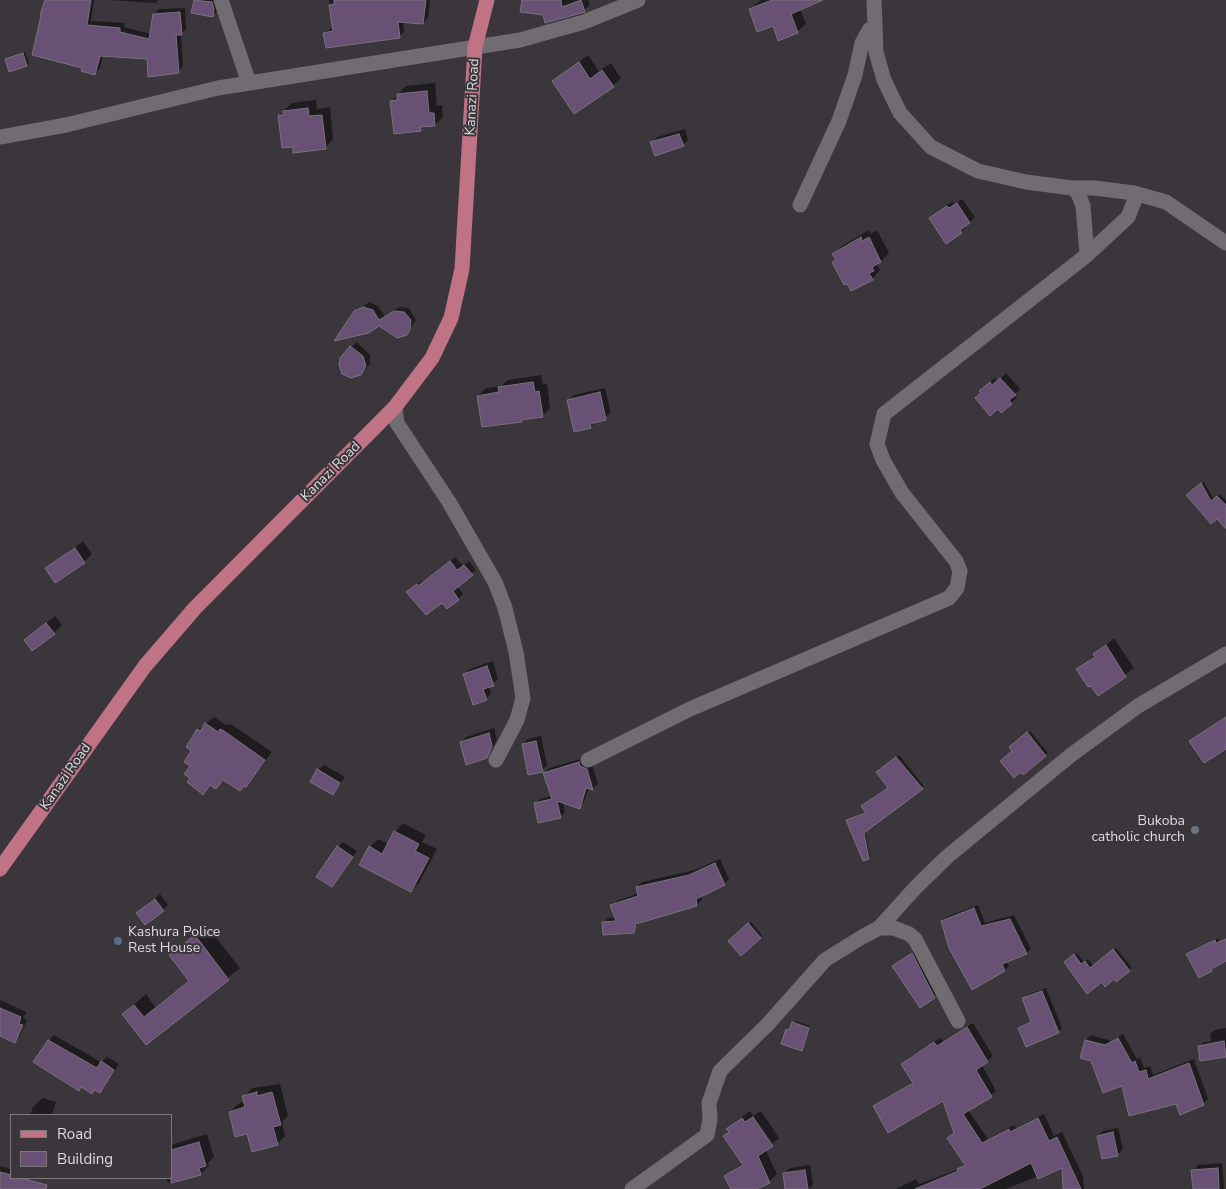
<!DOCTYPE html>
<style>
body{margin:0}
#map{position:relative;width:1226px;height:1189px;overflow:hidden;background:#3a363c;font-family:"Nunito Sans",sans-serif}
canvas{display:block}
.legend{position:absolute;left:10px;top:1114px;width:162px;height:65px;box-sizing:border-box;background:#3a363c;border:1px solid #7b787d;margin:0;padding:6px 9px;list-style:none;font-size:15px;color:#dddbde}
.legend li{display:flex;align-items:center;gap:10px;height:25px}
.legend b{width:25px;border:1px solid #7b787d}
</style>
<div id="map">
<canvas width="1226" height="1189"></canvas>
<ul class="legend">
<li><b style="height:6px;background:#c07385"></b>Road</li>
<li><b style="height:14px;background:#685175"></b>Building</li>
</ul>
</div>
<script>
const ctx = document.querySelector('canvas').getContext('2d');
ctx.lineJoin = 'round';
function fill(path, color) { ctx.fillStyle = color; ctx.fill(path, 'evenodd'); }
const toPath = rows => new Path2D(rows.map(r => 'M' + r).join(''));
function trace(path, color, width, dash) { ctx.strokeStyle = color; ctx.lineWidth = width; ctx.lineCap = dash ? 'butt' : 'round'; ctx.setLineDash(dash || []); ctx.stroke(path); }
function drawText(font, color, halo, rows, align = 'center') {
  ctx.font = font + ' "Nunito Sans",sans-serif'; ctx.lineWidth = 4; ctx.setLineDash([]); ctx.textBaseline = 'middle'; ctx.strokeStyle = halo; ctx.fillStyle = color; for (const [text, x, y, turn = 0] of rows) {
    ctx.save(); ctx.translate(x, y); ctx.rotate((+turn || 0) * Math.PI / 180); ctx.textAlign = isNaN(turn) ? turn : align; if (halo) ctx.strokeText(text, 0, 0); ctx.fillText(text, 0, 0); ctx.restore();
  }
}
fill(toPath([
 [47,0,94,0,91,21,125,23,124,27,151,34,154,14,159,9,185,8,186,29,181,34,183,66,178,71,148,58,103,55,100,68,95,73,84,67],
 [110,0,158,0,155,3],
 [195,0,218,0,217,11,212,16,193,12],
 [329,0,430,0,428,18,423,23,403,22,404,32,399,37,325,33,333,27],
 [523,0,588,0,590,5,584,10,544,14],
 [761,0,815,0,800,9,806,24,797,32,750,9],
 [25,52,29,63,26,65,6,60],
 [588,55,599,71,611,63,621,78,613,86,554,81],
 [435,83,437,106,442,105,443,117,435,125,425,126,421,130,392,101,406,86],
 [316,100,317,109,330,107,333,139,325,148,294,146,279,115,292,103],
 [685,129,688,140,683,145,652,142,657,137],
 [962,199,975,217,961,232,930,218,953,201,954,204],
 [869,230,871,234,877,230,889,253,877,265,880,270,872,279,837,259,834,254,842,246],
 [369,302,378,306,385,316,400,307,409,308,416,320,406,334,379,325,355,312],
 [357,342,370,355,370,364,361,374,351,347],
 [1006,373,1020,389,1014,395,1017,398,1001,411,982,393,986,386,995,378,998,381],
 [541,375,543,384,547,384,550,408,542,416,524,419,521,421,478,396,486,388,501,386,508,380],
 [605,388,611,413,591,426,569,400,574,395],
 [1204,482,1214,500,1220,494,1226,501,1226,517,1190,493],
 [83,541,92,554,84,562,47,568],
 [455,557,463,566,469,561,476,570,457,586,463,594,458,599,442,601,413,587,422,581,423,582],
 [55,616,62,625,54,633,26,640],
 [1114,638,1134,668,1098,695,1078,670],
 [493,661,498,679,489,686,491,694,486,699,464,675,470,669],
 [214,717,226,725,231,724,272,752,246,786,224,780,216,788,211,784,202,794,194,788,191,766,193,750,198,730],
 [494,728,497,740,486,757,461,742,466,737],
 [1030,731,1048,753,1045,755,1014,751,1013,745],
 [541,736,547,765,542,770,523,744,528,739],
 [899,755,924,786,865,830,870,856,868,858,847,821,867,812,889,788,879,770],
 [584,758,592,764,598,784,593,788,589,788,584,802,579,807,563,802,565,812,560,817,535,804,540,799,552,796,544,773,549,768],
 [324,765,345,777,333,793,318,770],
 [403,823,426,835,422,842,437,849,419,883,411,891,370,847,378,839,388,844,395,832],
 [343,842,357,851,332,886,338,847],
 [720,859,729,879,724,884,701,895,702,899,697,905,640,922,633,931,603,923,608,918,616,917,612,906,617,901,639,893,637,887,642,882,695,870],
 [160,894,168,905,163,910,137,913],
 [978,905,985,923,1014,915,1031,949,1027,953,1006,961,1009,966,1005,970,972,988,942,921,946,917],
 [751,922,762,935,741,954,729,941],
 [206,925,240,968,146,1043,123,1014,146,994,155,1007,190,980,171,955],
 [1218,938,1219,941,1226,939,1226,960,1212,969,1209,963,1188,954],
 [917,948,940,991,921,1007,894,966],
 [1116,948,1132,968,1117,980,1114,977,1102,980,1067,960,1077,953,1084,962,1088,959,1093,966],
 [1046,988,1062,1028,1058,1032,1019,1028,1032,1021,1024,998,1027,995],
 [0,1000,26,1012,23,1018,27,1020,20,1036,14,1042,0,1035],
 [795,1021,810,1026,801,1049,787,1030,791,1028],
 [973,1023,993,1056,982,1065,996,1091,968,1110,988,1139,1014,1125,1016,1128,1044,1114,1054,1136,1062,1132,1083,1176,1084,1189,1065,1189,1063,1166,1006,1189,896,1189,916,1179,919,1184,959,1169,965,1163,949,1138,955,1132,943,1099,875,1106,913,1082,903,1064,908,1058,940,1038,943,1041],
 [1226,1028,1226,1056,1199,1046,1204,1042,1211,1041,1210,1034,1215,1030],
 [1123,1034,1137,1059,1140,1057,1144,1068,1150,1066,1153,1075,1194,1059,1208,1099,1203,1104,1177,1103,1123,1084,1092,1060,1082,1057,1086,1040,1091,1035,1111,1041],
 [54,1035,101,1062,107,1057,119,1064,100,1092,49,1041],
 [280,1084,288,1116,282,1122,285,1136,277,1144,248,1132,230,1112,238,1104,245,1102,244,1097,252,1088],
 [43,1098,56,1102,52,1115,30,1115,33,1107],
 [750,1111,753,1116,761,1111,779,1138,765,1149,777,1174,770,1181,754,1189,732,1189,725,1177,743,1163,724,1136,735,1122],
 [1118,1128,1123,1149,1118,1154,1103,1158,1098,1136,1103,1131],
 [207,1134,214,1157,208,1163,209,1165,201,1174,168,1183,166,1178,171,1178,171,1145],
 [1222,1163,1224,1189,1191,1189,1194,1183,1193,1171,1198,1165],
 [810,1165,813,1185,809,1189,787,1189,784,1174,790,1168],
 [0,1166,11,1169,11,1178,27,1178,24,1189,0,1189]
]), '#0007');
const building = toPath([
 [45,0,91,0,87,25,120,28,120,32,149,39,153,14,180,12,182,35,176,35,179,73,148,77,147,59,100,56,95,75,81,71,82,68,32,55,41,16,40,15,45,0],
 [194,0,212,2,214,9,213,17,191,13,194,0],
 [334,0,426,0,423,24,398,22,400,38,326,48,323,33,333,31,329,5,334,4,334,0],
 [522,0,561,0,562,7,581,0,585,12,545,23,543,15,520,12,522,0],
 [772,0,823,0,791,14,798,33,778,41,773,26,757,32,749,9,772,0],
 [23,53,27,66,9,72,5,59,23,53],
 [579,62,590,79,602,70,614,87,574,114,552,81,579,62],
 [427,91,429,113,434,113,435,126,421,127,421,131,394,134,390,101,397,100,397,94,427,91],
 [308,108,309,116,322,115,326,149,293,153,293,147,282,148,278,115,283,115,283,111,308,108],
 [679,134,684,146,655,156,650,142,679,134],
 [957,203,970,223,960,230,962,233,946,244,929,218,947,206,949,208,957,203],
 [861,237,862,241,869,237,881,262,872,267,874,271,869,273,873,280,851,291,847,284,844,285,832,262,836,260,832,254,861,237],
 [363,307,373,310,379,320,394,311,404,312,411,320,410,330,407,335,397,338,379,326,369,333,334,341,354,311,363,307],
 [350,346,363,356,366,366,361,375,351,378,342,374,339,364,340,358,350,346],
 [1000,378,1016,395,1009,400,1012,404,1001,413,998,409,990,416,975,398,981,393,979,391,990,382,992,385,1000,378],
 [533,382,535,392,539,391,543,417,521,420,522,422,482,427,477,396,499,392,498,387,533,382],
 [600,392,606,420,590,424,591,428,574,432,567,400,600,392],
 [1201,483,1211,501,1217,496,1226,505,1226,529,1217,519,1211,524,1186,495,1201,483],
 [75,548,85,563,55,583,45,568,75,548],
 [450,561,457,570,464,565,473,575,453,591,459,600,447,609,442,603,426,615,406,592,417,584,418,586,450,561],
 [46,623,55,634,32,651,24,640,46,623],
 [1106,645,1126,677,1098,696,1091,686,1088,687,1076,669,1095,657,1093,654,1106,645],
 [487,666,494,686,483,689,487,700,473,705,463,674,487,666],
 [1226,717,1226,749,1204,763,1189,741,1226,717],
 [205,723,218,732,220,729,224,731,265,760,246,787,244,786,240,791,223,780,216,789,210,785,203,795,187,782,190,778,184,774,190,766,184,762,191,751,186,747,197,729,200,731,205,723],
 [1027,732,1046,756,1023,775,1021,772,1014,778,1000,761,1012,751,1009,747,1027,732],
 [489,733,492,746,487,758,466,765,460,742,489,733],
 [536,741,543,772,528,775,522,744,536,741],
 [896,757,923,789,864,833,869,859,863,861,846,820,866,813,861,806,888,788,876,772,896,757],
 [579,762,580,766,587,769,593,790,586,788,580,809,557,801,561,818,538,823,534,803,552,799,543,773,579,762],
 [317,769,340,783,333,795,310,782,317,769],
 [394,831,419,844,415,851,429,858,411,892,359,865,369,846,382,854,394,831],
 [337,846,353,857,332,887,316,877,337,846],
 [715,863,725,885,696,899,697,906,636,924,634,933,603,935,602,922,616,921,610,905,638,896,636,887,689,875,715,863],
 [155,899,164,911,145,925,136,913,155,899],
 [974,908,981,926,1010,919,1027,954,1002,964,1005,971,972,990,949,948,941,921,974,908],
 [748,923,761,938,741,956,728,941,748,923],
 [195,935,229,980,146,1045,122,1014,134,1005,144,1017,189,981,169,955,195,935],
 [1226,939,1226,961,1211,969,1212,971,1199,978,1186,954,1215,940,1216,943,1226,939],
 [1113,949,1130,971,1116,982,1114,979,1105,987,1102,982,1087,994,1064,962,1074,954,1081,964,1085,961,1090,968,1113,949],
 [912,953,935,998,920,1008,892,966,912,953],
 [1042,991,1059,1033,1026,1047,1018,1028,1031,1022,1022,998,1042,991],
 [0,1008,21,1017,19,1024,23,1025,15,1043,0,1036,0,1008],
 [792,1022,809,1028,802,1051,781,1044,786,1029,789,1030,792,1022],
 [967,1027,988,1062,976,1070,992,1097,963,1114,982,1143,1009,1129,1010,1132,1038,1118,1049,1141,1057,1137,1081,1189,1063,1189,1062,1168,1038,1179,1031,1163,980,1189,915,1189,958,1171,957,1169,965,1165,947,1138,954,1133,943,1101,888,1133,873,1106,913,1083,901,1064,934,1042,937,1046,967,1027],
 [1118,1038,1132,1063,1135,1061,1139,1072,1146,1070,1148,1079,1189,1063,1204,1105,1180,1115,1176,1104,1129,1116,1122,1086,1103,1093,1091,1061,1080,1058,1085,1040,1105,1045,1118,1038],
 [48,1040,97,1068,101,1061,114,1070,100,1093,94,1090,92,1094,81,1087,79,1091,33,1062,48,1040],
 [1224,1041,1226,1057,1200,1061,1198,1046,1224,1041],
 [257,1092,257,1096,272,1092,281,1125,273,1127,278,1145,252,1152,247,1134,235,1137,229,1112,245,1107,242,1096,257,1092],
 [753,1117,773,1146,758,1156,770,1183,757,1189,731,1189,724,1176,743,1165,723,1136,729,1132,726,1129,742,1118,745,1122,753,1117],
 [1113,1132,1118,1156,1102,1159,1097,1136,1113,1132],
 [199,1142,206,1166,199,1168,201,1175,171,1183,171,1150,199,1142],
 [1218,1168,1219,1189,1193,1189,1191,1170,1218,1168],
 [805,1170,808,1189,785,1189,783,1173,805,1170],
 [0,1172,11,1175,11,1178,21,1178,47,1185,46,1189,0,1189,0,1172]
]);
fill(building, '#685175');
trace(building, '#78737a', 1);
trace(toPath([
 [221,0,249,83],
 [874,0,876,52,884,80,900,113,931,147,978,171,1026,182,1072,188,1095,188,1134,193,1166,202,1226,243],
 [0,137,66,125,218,88,520,40,584,22,638,0],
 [1072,188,1078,193,1083,206,1087,255],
 [800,205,839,121,855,75,862,43,869,30,874,28],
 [395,407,397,423,449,502,495,582,505,608,516,652,523,698,517,720,496,760],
 [588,760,690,709,949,598,957,588,960,571,956,561,902,493,883,460,877,444,884,414,1087,255,1128,217,1134,202,1134,193],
 [879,928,916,887,948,856,1071,755,1138,706,1226,654],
 [632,1189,707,1135,710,1119,709,1103,720,1071,768,1024,825,960,862,937,879,928,894,928,909,934,915,939,958,1021]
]), '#706c72', 15);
trace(toPath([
 [0,869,145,666,195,608,395,407,432,358,451,318,462,269,475,47,487,0]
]), '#c07385', 15);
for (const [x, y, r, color] of [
 [1195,830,5,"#6b7280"],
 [118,941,5,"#5c6f8a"]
]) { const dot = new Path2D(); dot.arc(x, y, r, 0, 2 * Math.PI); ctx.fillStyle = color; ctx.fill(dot); trace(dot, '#3a363c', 2); }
drawText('14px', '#dddbde', '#3a363c', [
 ["Kanazi Road",473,97,-87],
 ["Kanazi Road",331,472,-45],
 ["Kanazi Road",66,777,-55]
]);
drawText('14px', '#dddbde', '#3a363c', [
 ["Bukoba",1185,822],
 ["catholic church",1185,838],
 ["Kashura Police",128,933,"left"],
 ["Rest House",128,949,"left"]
], 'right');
</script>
